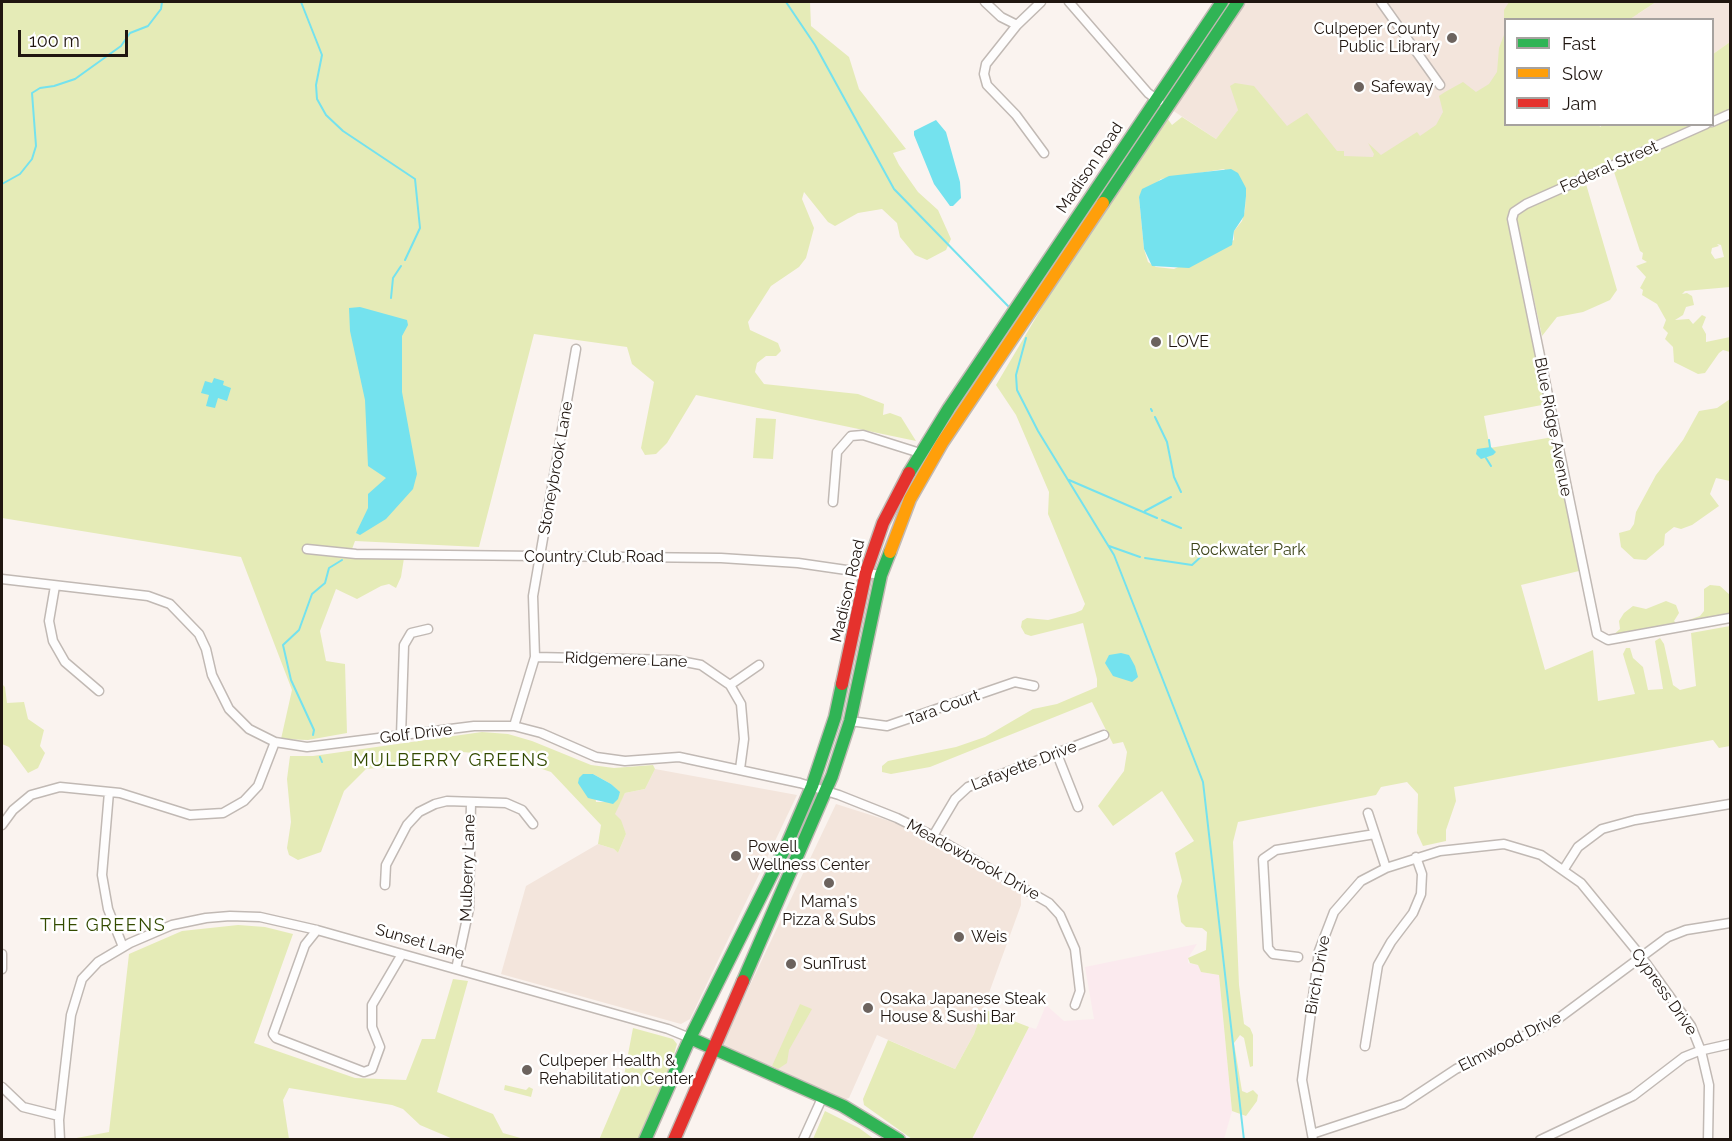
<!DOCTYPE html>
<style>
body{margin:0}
#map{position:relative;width:1732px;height:1141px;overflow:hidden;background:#faf3ef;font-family:Raleway,sans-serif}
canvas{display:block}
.frame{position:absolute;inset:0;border:3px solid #201610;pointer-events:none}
.legend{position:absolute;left:1504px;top:18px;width:210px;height:108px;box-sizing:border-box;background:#fff;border:2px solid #a6a29f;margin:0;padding:8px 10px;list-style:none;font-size:18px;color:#201610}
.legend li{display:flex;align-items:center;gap:12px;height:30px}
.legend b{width:30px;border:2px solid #a6a29f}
.scale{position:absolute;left:18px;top:30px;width:110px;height:27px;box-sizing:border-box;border:3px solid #201610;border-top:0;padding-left:8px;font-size:18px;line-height:21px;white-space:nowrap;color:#201610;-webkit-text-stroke:4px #fff;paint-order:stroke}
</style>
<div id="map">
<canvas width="1732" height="1141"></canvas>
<div class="frame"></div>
<ul class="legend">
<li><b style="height:8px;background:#30b455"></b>Fast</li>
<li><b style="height:8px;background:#ff9f0a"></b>Slow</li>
<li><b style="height:8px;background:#e5322d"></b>Jam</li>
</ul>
<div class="scale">100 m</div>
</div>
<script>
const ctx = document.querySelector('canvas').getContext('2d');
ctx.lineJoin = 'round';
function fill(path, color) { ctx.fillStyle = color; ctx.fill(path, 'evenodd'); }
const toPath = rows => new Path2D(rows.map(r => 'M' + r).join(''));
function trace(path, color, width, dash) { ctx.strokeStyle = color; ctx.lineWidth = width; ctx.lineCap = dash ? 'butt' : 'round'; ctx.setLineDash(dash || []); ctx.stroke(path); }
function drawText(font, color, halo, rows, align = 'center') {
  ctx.font = font + ' Raleway,sans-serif'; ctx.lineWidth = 5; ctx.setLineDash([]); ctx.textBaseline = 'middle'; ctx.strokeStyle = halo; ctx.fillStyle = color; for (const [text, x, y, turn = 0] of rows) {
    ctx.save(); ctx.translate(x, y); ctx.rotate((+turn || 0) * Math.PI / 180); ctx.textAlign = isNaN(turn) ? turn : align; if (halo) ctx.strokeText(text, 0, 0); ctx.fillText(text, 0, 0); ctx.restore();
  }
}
fill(toPath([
 [1245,2,1630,2,1638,14,1656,2,1730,2,1730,42,1713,54,1712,20,1506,20,1505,107,1489,119,1316,178,1255,88,1216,139,1169,108],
 [655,769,797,795,690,1019,681,1024,501,974,526,886,598,844,614,849,618,853,626,834,614,814,625,793,645,789],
 [836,804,896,823,1019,889,1021,895,1021,905,974,1034,955,1069,877,1035,849,1098,843,1100,772,1066,725,1049,722,1044]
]), '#f3e5dc');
fill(toPath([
 [1197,944,1188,958,1188,963,1198,965,1202,972,1219,975,1232,1111,1224,1139,972,1140,1029,1027,1036,1029,1046,1005,1064,1021,1094,1019,1085,967]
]), '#fbeaee');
fill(toPath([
 [2,2,810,2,811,26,849,57,859,89,906,149,893,153,899,165,918,192,938,210,951,239,946,250,927,260,915,255,900,237,897,223,882,209,858,213,835,226,828,222,804,192,802,199,814,228,806,258,799,267,771,286,748,322,750,330,778,343,781,351,776,356,766,356,757,363,755,372,764,384,858,394,884,404,883,415,890,413,901,417,916,441,696,395,667,443,656,454,645,455,641,448,654,382,632,364,627,347,534,334,479,547,355,541,349,557,404,558,401,577,396,588,389,584,381,586,357,599,336,589,320,631,326,661,345,664,347,733,308,740,281,739,292,690,241,557,2,518],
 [1509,2,1656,2,1630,19,1506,20,1506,124,1599,124,1600,127,1604,124,1700,125,1522,203,1509,221,1547,404,1484,416,1490,448,1553,437,1579,571,1521,585,1545,670,1593,650,1598,701,1635,694,1623,654,1626,648,1630,648,1633,658,1643,667,1648,690,1663,689,1655,641,1660,638,1664,644,1673,685,1680,690,1696,686,1691,633,1730,626,1730,746,1719,748,1713,740,1454,787,1456,801,1446,830,1446,841,1423,846,1417,833,1418,794,1407,782,1381,787,1376,795,1238,822,1233,842,1239,985,1244,1024,1250,1028,1253,1035,1253,1066,1250,1067,1244,1038,1240,1035,1234,1043,1242,1091,1247,1093,1253,1090,1258,1095,1257,1101,1246,1116,1232,1111,1219,975,1201,972,1198,965,1190,963,1188,958,1206,950,1207,932,1202,928,1186,927,1181,922,1177,896,1182,881,1175,853,1194,841,1162,791,1113,826,1098,806,1124,771,1127,752,1123,742,1113,744,1092,702,930,767,891,774,882,772,882,766,888,761,956,747,985,737,1033,709,1057,704,1097,687,1097,679,1083,623,1031,636,1025,634,1021,627,1022,621,1027,618,1048,620,1075,613,1082,610,1085,604,1048,514,1049,492,1016,415,996,385,1076,250,1116,191,1120,191,1129,178,1126,175,1167,118,1172,125,1182,117,1216,139,1238,110,1230,86,1235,83,1254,86,1287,126,1307,113,1337,151,1344,151,1344,156,1373,157,1374,154,1368,143,1381,155,1417,132,1420,136,1436,125,1443,112,1439,96,1445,92,1463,82,1476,92,1489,84,1497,72,1499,48,1504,35,1504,10],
 [1224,169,1246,188,1245,210,1242,221,1234,231,1234,240,1174,269,1156,267,1148,262,1144,249,1139,197,1161,179],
 [1730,42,1730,110,1713,119,1713,54],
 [1730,117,1730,287,1685,291,1682,294,1687,293,1692,296,1694,305,1686,307,1683,315,1675,320,1689,319,1693,324,1702,315,1706,317,1702,327,1706,334,1706,342,1730,337,1730,352,1723,350,1719,353,1705,373,1698,374,1674,362,1673,347,1665,339,1668,333,1663,328,1666,320,1657,304,1642,295,1643,290,1640,288,1646,277,1636,266,1647,262,1642,259,1643,253,1640,251,1614,172,1586,184,1617,290,1610,300,1583,312,1557,317,1542,336,1516,217,1519,210],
 [1717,244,1721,245,1724,257,1715,259,1711,253,1712,248,1719,246],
 [1730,399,1730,481,1716,478,1710,494,1719,506,1692,525,1681,529,1674,527,1665,534,1664,545,1646,560,1634,559,1621,547,1619,533,1630,530,1634,524,1636,512,1656,475,1683,440,1699,411,1717,408],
 [756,418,776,419,773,459,753,458],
 [1710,585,1720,586,1730,595,1730,614,1622,635,1613,635,1620,629,1619,621,1624,613,1633,606,1646,609,1666,601,1676,605,1679,613,1674,621,1677,624,1700,616,1704,611,1704,589],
 [2,684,5,687,7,703,24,702,28,719,44,730,40,746,45,753,38,768,28,773,9,747,2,744],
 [482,732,508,734,532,741,591,765,614,768,653,765,655,769,645,789,625,793,615,814,621,820,626,834,618,853,614,849,598,844,601,825,551,772,503,756,453,751,387,767,366,769,344,791,321,852,298,860,289,855,287,848,291,822,287,779,290,756,313,756],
 [593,774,611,784,620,793,606,802,596,802],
 [238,925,265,927,293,934,254,1043,355,1078,406,1080,422,1039,435,1039,453,979,468,981,437,1092,493,1114,503,1133,524,1139,453,1139,420,1125,403,1109,392,1105,289,1088,283,1100,289,1139,71,1139,109,1132,129,954,182,931],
 [800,1004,812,1009,789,1050,787,1063,778,1069,772,1066],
 [983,1009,1029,1027,972,1139,912,1139,864,1105,863,1099,888,1040,955,1069,974,1034],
 [633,1028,673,1039,677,1044,671,1064,638,1139,599,1140,622,1086],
 [505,1085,526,1090,529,1087,533,1089,531,1097,504,1090],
 [825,1111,859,1128,874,1139,813,1139]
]), '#e5ebb7');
fill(toPath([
 [936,120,946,132,960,182,961,198,953,206,950,206,934,184,914,135,914,131],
 [1231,169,1238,173,1246,188,1246,196,1244,216,1234,231,1232,245,1189,268,1152,266,1144,249,1139,197,1142,189,1169,176],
 [360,307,407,320,408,325,402,336,402,392,417,474,413,489,386,519,360,535,356,533,368,508,368,494,386,478,368,466,365,400,350,331,349,308],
 [214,378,224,381,223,385,231,388,227,401,218,398,215,408,206,406,209,395,201,393,205,381,212,383],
 [1491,447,1496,452,1493,455,1481,459,1476,454,1477,449],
 [1121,653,1129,655,1135,666,1138,677,1132,682,1113,676,1105,663,1109,655],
 [583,774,593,774,611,784,620,792,618,799,613,804,588,798,578,783,579,778]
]), '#74e2ee');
trace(toPath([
 [301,2,322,55,316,85,317,99,326,115,343,131,415,179,420,228,405,260],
 [786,2,815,45,894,189,1008,306],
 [2,184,20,174,32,159,36,146,32,93,40,88,54,86,75,79,121,46,130,33,148,26,161,9,162,2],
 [391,298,393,278,401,266],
 [1026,338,1016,375,1017,390,1038,431,1114,555,1203,782,1244,1140],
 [1151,409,1152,411],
 [1155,417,1167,442,1174,477,1181,492],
 [1489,440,1490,447],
 [1486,458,1491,466],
 [1069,480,1157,518],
 [1145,511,1171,497],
 [1162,520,1181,528],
 [1109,546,1140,557],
 [1145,558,1192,565,1205,553],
 [313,735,314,730,291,680,283,645,299,630,312,594,325,583,329,568,342,560],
 [320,757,322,762]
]), '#74e2ee', 2);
const street = toPath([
 [985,2,1001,17,1017,25],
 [1041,2,1017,25,986,64,984,74,987,85,1016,115,1044,153],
 [1069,2,1148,93,1159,101],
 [1381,2,1440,85],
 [1712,122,1730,114],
 [1706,124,1526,204,1514,212,1512,219,1597,634,1608,640,1730,618],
 [833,502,837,452,851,436,863,435,920,453],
 [307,549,356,554,721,558,798,563,881,575],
 [2,579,148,596,170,604,199,634,206,649,212,675,229,709,249,729,275,742,307,747,474,726,514,726,541,733,596,757,625,761,679,757,800,783,839,795,897,818,933,836,1049,903,1060,915,1075,949,1080,991,1075,1005],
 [55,586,49,621,53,641,65,662,99,691],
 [535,657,675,660,701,665,730,685,741,704,744,739,740,769],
 [730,685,759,665],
 [850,721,887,726,1015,682,1034,686],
 [514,726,535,657,533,596,576,349],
 [401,736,404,645,411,633,428,629],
 [1057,754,1078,807],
 [109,792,102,875,108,909,123,947],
 [1368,813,1386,868],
 [2,825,13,810,31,795,60,787,120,793,190,815,223,813,244,801,258,786,275,742],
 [933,836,955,799,968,787,1104,735],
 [1564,869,1578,847,1602,829,1635,820,1730,804],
 [385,885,386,865,407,825,419,812,435,804,447,801,506,803,522,810,533,824],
 [317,930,305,945,273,1034,276,1038,364,1072,372,1069,380,1047,372,1027,372,1005,402,954],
 [2,954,2,969],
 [1298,957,1273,954,1268,948,1263,859,1276,850,1375,834],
 [456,969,469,909,471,802],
 [1365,1046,1378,965,1391,942,1413,913,1421,894,1422,874,1416,857],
 [2,1087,23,1107,59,1116],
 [1312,1134,1403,1104,1456,1069,1555,1021,1668,937,1686,930,1730,923],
 [60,1140,59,1120,71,1015,82,979,98,962,130,943,172,925,206,918,230,916,260,917,317,930,668,1029,690,1038],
 [803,1140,823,1096],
 [1313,1140,1302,1080,1319,951,1334,912,1361,881,1386,868,1440,851,1504,844,1541,855,1581,883,1640,955,1691,1026,1701,1051,1709,1085,1708,1140],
 [1540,1140,1633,1096,1684,1057,1699,1051,1730,1044]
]);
const fast = toPath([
 [1103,203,1238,2],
 [909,473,949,408,1222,2],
 [743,981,832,776,850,721,881,575,890,552],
 [690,1038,843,1106,899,1140],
 [645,1140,690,1038,788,842,812,786,835,717,842,684]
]);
const slow = toPath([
 [890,552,910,499,942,443,1103,203]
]);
const jam = toPath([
 [842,684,866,572,883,523,909,473],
 [674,1140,743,981]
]);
trace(street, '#c1b9b4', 11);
trace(fast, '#c1b9b4', 15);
trace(slow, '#c1b9b4', 15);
trace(jam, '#c1b9b4', 15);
trace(street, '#fefdfd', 8);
trace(fast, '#30b455', 12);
trace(slow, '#ff9f0a', 12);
trace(jam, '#e5322d', 12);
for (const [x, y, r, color] of [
 [1452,38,6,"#6c635e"],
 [1359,87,6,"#6c635e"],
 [1156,342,6,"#6c635e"],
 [736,856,6,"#6c635e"],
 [829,883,6,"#6c635e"],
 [959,937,6,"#6c635e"],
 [791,964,6,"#6c635e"],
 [868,1008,6,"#6c635e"],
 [527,1070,6,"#6c635e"]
]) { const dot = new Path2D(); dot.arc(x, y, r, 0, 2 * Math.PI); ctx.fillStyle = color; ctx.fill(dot); trace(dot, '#fff', 2); }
drawText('16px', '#201610', '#fff', [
 ["Culpeper County",1440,29,"right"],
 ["Public Library",1440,47,"right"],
 ["Safeway",1371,87],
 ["LOVE",1168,342],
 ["Powell",748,847],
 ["Wellness Center",748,865],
 ["Mama's",829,902,"center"],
 ["Pizza & Subs",829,920,"center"],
 ["Weis",971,937],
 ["SunTrust",803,964],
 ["Osaka Japanese Steak",880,999],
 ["House & Sushi Bar",880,1017],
 ["Culpeper Health &",539,1061],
 ["Rehabilitation Center",539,1079]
], 'left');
drawText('16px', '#201610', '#fff', [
 ["Federal Street",1609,167,-24],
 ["Madison Road",1090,168,-56],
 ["Blue Ridge Avenue",1553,427,79],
 ["Stoneybrook Lane",556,468,-80],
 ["Country Club Road",594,557],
 ["Madison Road",848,591,-77],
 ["Ridgemere Lane",626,660,2],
 ["Tara Court",943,708,-20],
 ["Golf Drive",416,734,-7],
 ["Lafayette Drive",1024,766,-21],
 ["Meadowbrook Drive",973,860,29],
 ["Mulberry Lane",468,868,-88],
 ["Sunset Lane",420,942,16],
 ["Birch Drive",1318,975,-80],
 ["Cypress Drive",1664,992,55],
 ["Elmwood Drive",1510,1042,-27]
]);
drawText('16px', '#3d441a', '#fff', [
 ["Rockwater Park",1248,550]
]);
ctx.letterSpacing = '1.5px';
drawText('18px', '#334b00', '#fff', [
 ["MULBERRY GREENS",451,761],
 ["THE GREENS",103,926]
]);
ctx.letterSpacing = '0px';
</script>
